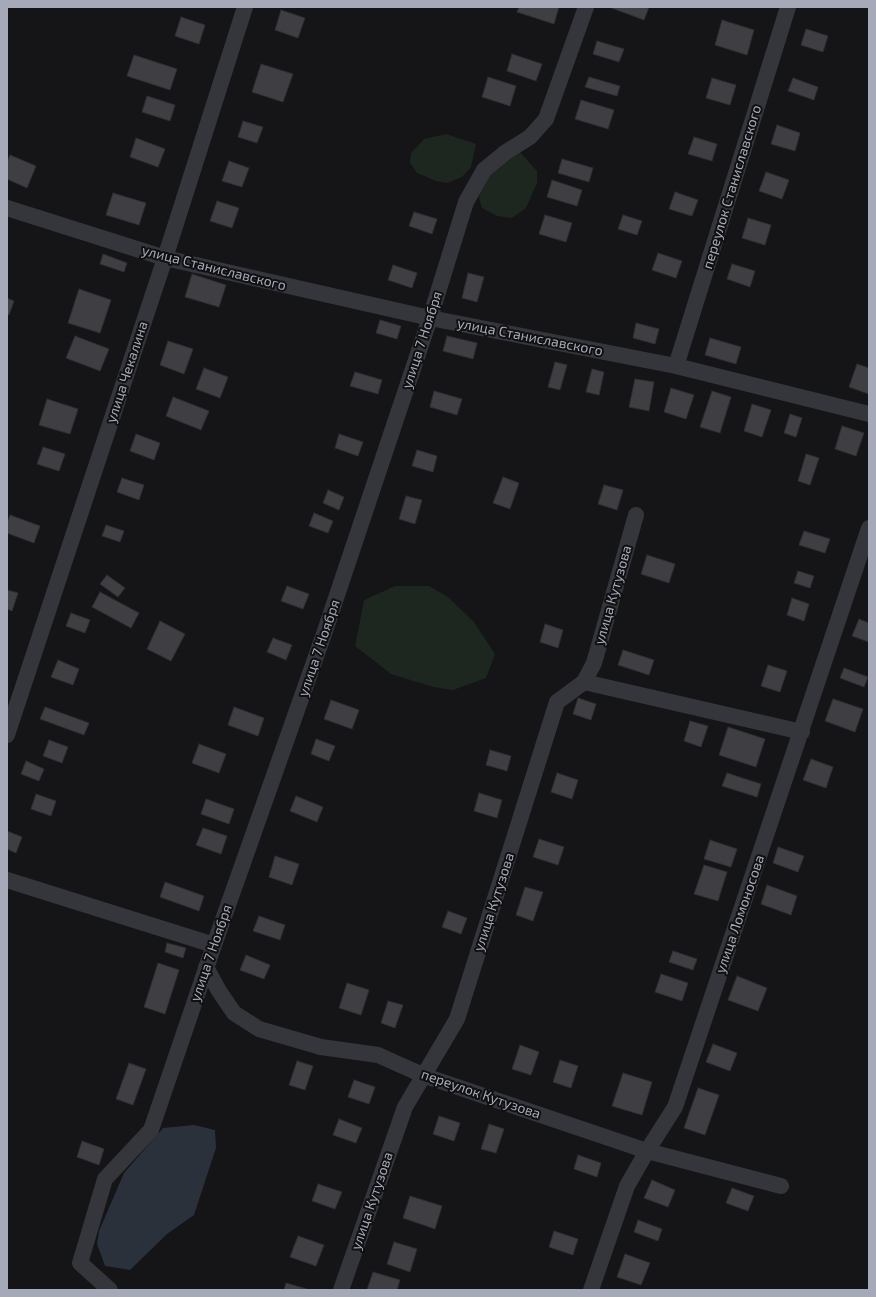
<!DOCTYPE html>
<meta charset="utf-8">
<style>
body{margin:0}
#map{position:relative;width:876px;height:1297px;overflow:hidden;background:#151416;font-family:"Exo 2",sans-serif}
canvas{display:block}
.frame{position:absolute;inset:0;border:8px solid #a6a9b7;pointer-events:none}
</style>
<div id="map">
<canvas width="876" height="1297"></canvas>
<div class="frame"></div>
</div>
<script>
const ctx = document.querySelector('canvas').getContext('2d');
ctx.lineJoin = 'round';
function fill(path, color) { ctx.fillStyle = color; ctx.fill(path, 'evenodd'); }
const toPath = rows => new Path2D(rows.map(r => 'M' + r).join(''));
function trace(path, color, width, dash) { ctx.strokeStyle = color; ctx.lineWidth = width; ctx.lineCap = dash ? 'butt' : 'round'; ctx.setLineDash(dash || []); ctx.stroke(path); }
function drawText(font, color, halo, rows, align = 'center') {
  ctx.font = font + ' "Exo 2",sans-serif'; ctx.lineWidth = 4; ctx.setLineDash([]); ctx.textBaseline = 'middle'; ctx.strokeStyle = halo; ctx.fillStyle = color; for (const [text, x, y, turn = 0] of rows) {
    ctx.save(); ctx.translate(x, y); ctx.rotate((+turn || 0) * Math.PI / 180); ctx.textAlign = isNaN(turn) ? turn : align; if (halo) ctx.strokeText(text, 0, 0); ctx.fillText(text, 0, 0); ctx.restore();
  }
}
fill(toPath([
 [446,134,476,144,471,167,462,177,447,183,436,181,417,173,410,163,411,153,424,139],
 [519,151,537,171,537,183,526,208,512,218,497,216,482,208,479,198,481,186,495,164],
 [395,586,429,586,448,597,474,622,495,654,486,678,453,690,433,687,391,674,355,646,364,600]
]), '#1e2620');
fill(toPath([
 [194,1125,215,1130,216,1148,194,1215,167,1234,130,1270,105,1266,97,1244,99,1231,124,1173,163,1128]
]), '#2a313a');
const building = toPath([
 [519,7,559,7,554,24,517,12,519,7],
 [609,7,649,7,644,20,609,7],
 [281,10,305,18,298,38,275,30,281,10],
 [181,17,205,25,199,44,175,36,181,17],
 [722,20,754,30,747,55,715,45,722,20],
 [806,29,828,36,823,52,801,45,806,29],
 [597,41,624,49,619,62,593,54,597,41],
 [512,54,542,64,536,81,507,71,512,54],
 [134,55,177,69,170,90,127,76,134,55],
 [261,64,293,74,283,102,252,92,261,64],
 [488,77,516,86,510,106,482,97,488,77],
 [589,77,620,86,617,96,585,87,589,77],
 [712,78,736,85,730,105,706,98,712,78],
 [793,78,818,87,814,100,788,91,793,78],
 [147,96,175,105,170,121,142,112,147,96],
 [581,100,614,110,608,129,575,119,581,100],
 [243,121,263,127,257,143,238,137,243,121],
 [777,125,800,133,795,151,771,144,777,125],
 [694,137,717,144,712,161,688,154,694,137],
 [136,138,165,149,158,167,130,157,136,138],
 [10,155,36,166,27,188,7,179,7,162,10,155],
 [562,159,593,168,589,182,558,173,562,159],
 [229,161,249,168,242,187,222,181,229,161],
 [766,172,789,180,782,199,759,191,766,172],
 [552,180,582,190,577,206,547,197,552,180],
 [675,192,698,200,692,216,669,209,675,192],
 [113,193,146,203,139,225,106,215,113,193],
 [217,201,239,208,232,228,210,221,217,201],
 [414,212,437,219,432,234,409,226,414,212],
 [545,215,572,223,566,242,539,234,545,215],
 [623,215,642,221,637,235,618,229,623,215],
 [748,218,771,225,765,245,742,238,748,218],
 [658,253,682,261,676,278,652,270,658,253],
 [103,254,127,263,124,272,100,264,103,254],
 [732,264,755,271,750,287,727,279,732,264],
 [393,265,417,273,412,288,388,280,393,265],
 [468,273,484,277,477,302,462,298,468,273],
 [192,274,226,285,219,307,185,297,192,274],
 [79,289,111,300,100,333,68,323,79,289],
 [7,298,14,301,9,315,7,314,7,298],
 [380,320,401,326,397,339,376,333,380,320],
 [636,323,659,329,655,344,633,338,636,323],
 [75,336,109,349,100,371,66,358,75,336],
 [447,336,477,343,473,359,443,351,447,336],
 [710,338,741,347,736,364,705,355,710,338],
 [168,341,193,349,184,374,160,365,168,341],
 [555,362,567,365,560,390,548,387,555,362],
 [857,364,869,368,869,394,849,387,857,364],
 [204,368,228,377,220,398,196,389,204,368],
 [592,369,604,372,599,395,586,392,592,369],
 [355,372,382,380,378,394,350,386,355,372],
 [635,379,654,382,649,411,629,407,635,379],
 [671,388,694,395,686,419,664,412,671,388],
 [434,391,462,399,457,415,430,407,434,391],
 [712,391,731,397,720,433,700,427,712,391],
 [173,397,209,411,201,430,166,416,173,397],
 [47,399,78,409,70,434,39,425,47,399],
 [752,404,771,410,762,437,744,431,752,404],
 [790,414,802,418,796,437,784,433,790,414],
 [842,426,864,433,856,456,835,449,842,426],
 [136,434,160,443,154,460,130,451,136,434],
 [339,434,363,442,358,456,335,448,339,434],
 [43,447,65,454,59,471,37,464,43,447],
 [417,450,437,456,433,472,412,466,417,450],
 [806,454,819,458,810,485,798,481,806,454],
 [503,477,519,483,510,509,493,503,503,477],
 [122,478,144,485,139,500,117,492,122,478],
 [604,485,623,490,617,510,598,504,604,485],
 [328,490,344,497,339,510,323,503,328,490],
 [406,496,422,500,415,524,399,519,406,496],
 [314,513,333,521,328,533,309,526,314,513],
 [10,515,40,526,34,543,7,533,7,523,10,515],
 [106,525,124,531,120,542,102,536,106,525],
 [804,531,830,539,825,553,799,545,804,531],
 [647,555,675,564,669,583,641,574,647,555],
 [798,571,814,576,810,588,794,583,798,571],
 [107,575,125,588,118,597,100,584,107,575],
 [287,586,309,594,303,609,281,601,287,586],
 [7,590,18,593,12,611,7,609,7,590],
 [100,592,139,613,131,628,92,607,100,592],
 [792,598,809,604,804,621,787,615,792,598],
 [71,613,90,620,85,633,66,626,71,613],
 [859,619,869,623,869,642,852,636,859,619],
 [160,621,185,634,171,661,147,649,160,621],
 [545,624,563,630,558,648,540,642,545,624],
 [273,638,292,645,286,660,267,652,273,638],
 [623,650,654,660,649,675,618,665,623,650],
 [58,660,79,669,73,685,51,677,58,660],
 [768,665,787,671,780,692,761,686,768,665],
 [844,668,868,677,864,687,840,678,844,668],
 [578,698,596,704,591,720,573,714,578,698],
 [833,699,863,709,855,732,825,721,833,699],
 [331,700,359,710,352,729,324,719,331,700],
 [45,707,89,723,84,735,40,719,45,707],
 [234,707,264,718,258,736,228,725,234,707],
 [690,721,708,726,701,747,684,741,690,721],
 [728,727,765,739,756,767,719,755,728,727],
 [316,739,335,746,329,761,311,754,316,739],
 [49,740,68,747,62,763,43,756,49,740],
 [199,744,226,754,219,773,192,763,199,744],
 [490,750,511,756,507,771,486,765,490,750],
 [811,759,833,767,826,788,803,780,811,759],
 [26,761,44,769,39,781,21,774,26,761],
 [557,773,578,780,572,799,551,792,557,773],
 [727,773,761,784,757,797,722,786,727,773],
 [479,793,502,800,497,818,474,811,479,793],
 [36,794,56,801,51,816,31,809,36,794],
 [296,796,323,807,317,822,290,811,296,796],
 [206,799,234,809,229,824,201,814,206,799],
 [203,828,227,836,221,854,196,845,203,828],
 [7,831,22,837,16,853,7,849,7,831],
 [539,839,564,847,558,865,533,857,539,839],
 [710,840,737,849,731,867,704,859,710,840],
 [778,847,804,856,798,872,773,863,778,847],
 [275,856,299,864,292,885,269,877,275,856],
 [704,865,727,872,718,901,694,894,704,865],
 [165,882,204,896,199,911,160,897,165,882],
 [767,885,797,896,791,915,761,904,767,885],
 [525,887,543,892,533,921,516,915,525,887],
 [448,911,467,918,461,934,442,927,448,911],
 [259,916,285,925,280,940,253,931,259,916],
 [167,943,186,948,183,958,165,952,167,943],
 [673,951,697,959,693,970,669,962,673,951],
 [246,955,270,965,264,979,240,970,246,955],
 [158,963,179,970,165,1014,144,1007,158,963],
 [661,974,688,983,682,1001,655,992,661,974],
 [737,976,767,988,758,1011,728,1000,737,976],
 [347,983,369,990,361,1015,339,1008,347,983],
 [388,1001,403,1005,395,1028,381,1023,388,1001],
 [713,1044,737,1053,730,1071,706,1062,713,1044],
 [520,1045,539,1052,531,1075,512,1069,520,1045],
 [560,1060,578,1066,571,1088,553,1082,560,1060],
 [297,1061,313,1066,305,1090,289,1085,297,1061],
 [129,1063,146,1069,133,1105,116,1099,129,1063],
 [623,1073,652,1082,642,1115,612,1106,623,1073],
 [354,1080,375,1087,369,1104,348,1097,354,1080],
 [698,1088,719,1095,705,1135,684,1128,698,1088],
 [439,1116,460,1123,454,1141,433,1134,439,1116],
 [339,1119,362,1128,356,1143,333,1135,339,1119],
 [489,1124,504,1129,496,1153,481,1149,489,1124],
 [82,1141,104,1149,99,1165,77,1157,82,1141],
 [578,1155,601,1163,597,1177,574,1169,578,1155],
 [652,1180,675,1190,668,1207,644,1198,652,1180],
 [318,1184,342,1192,335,1209,312,1201,318,1184],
 [732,1188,754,1196,748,1211,726,1203,732,1188],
 [410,1196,442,1206,435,1229,403,1218,410,1196],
 [638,1220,662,1229,658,1241,634,1232,638,1220],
 [554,1231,578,1239,573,1255,549,1247,554,1231],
 [298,1236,324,1245,316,1266,290,1257,298,1236],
 [394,1242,417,1249,410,1272,387,1264,394,1242],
 [625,1254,650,1263,641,1285,617,1277,625,1254],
 [373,1272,400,1280,397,1290,367,1290,373,1272],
 [286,1283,307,1289,284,1290,286,1283]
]);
fill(building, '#3f3e43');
trace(building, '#2f2e32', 1);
trace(toPath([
 [7,208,165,258,430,318,676,366,869,414],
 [676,366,788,7],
 [584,682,802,732],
 [7,735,165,258,245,7],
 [7,880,214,945],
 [206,967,219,991,234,1013,259,1029,321,1047,378,1055,425,1076,647,1151,781,1186],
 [110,1290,80,1263,105,1179,151,1130,214,945,325,631,430,318,466,202,484,170,506,152,530,137,546,119,586,7],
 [341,1290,405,1107,457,1019,557,702,584,682,594,663,636,515],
 [591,1290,627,1186,647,1151,675,1107,869,528]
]), '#35363b', 16);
drawText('14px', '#a6a9b7', '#100f11', [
 ["переулок Станиславского",732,187,-73],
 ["улица Станиславского",214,268,14],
 ["улица Станиславского",530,337,11],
 ["улица 7 Ноября",422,340,-72],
 ["улица Чекалина",127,372,-72],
 ["улица Кутузова",613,595,-74],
 ["улица 7 Ноября",319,648,-71],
 ["улица Кутузова",494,902,-72],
 ["улица Ломоносова",740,914,-71],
 ["улица 7 Ноября",211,953,-71],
 ["переулок Кутузова",481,1094,19],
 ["улица Кутузова",372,1201,-71]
]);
</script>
